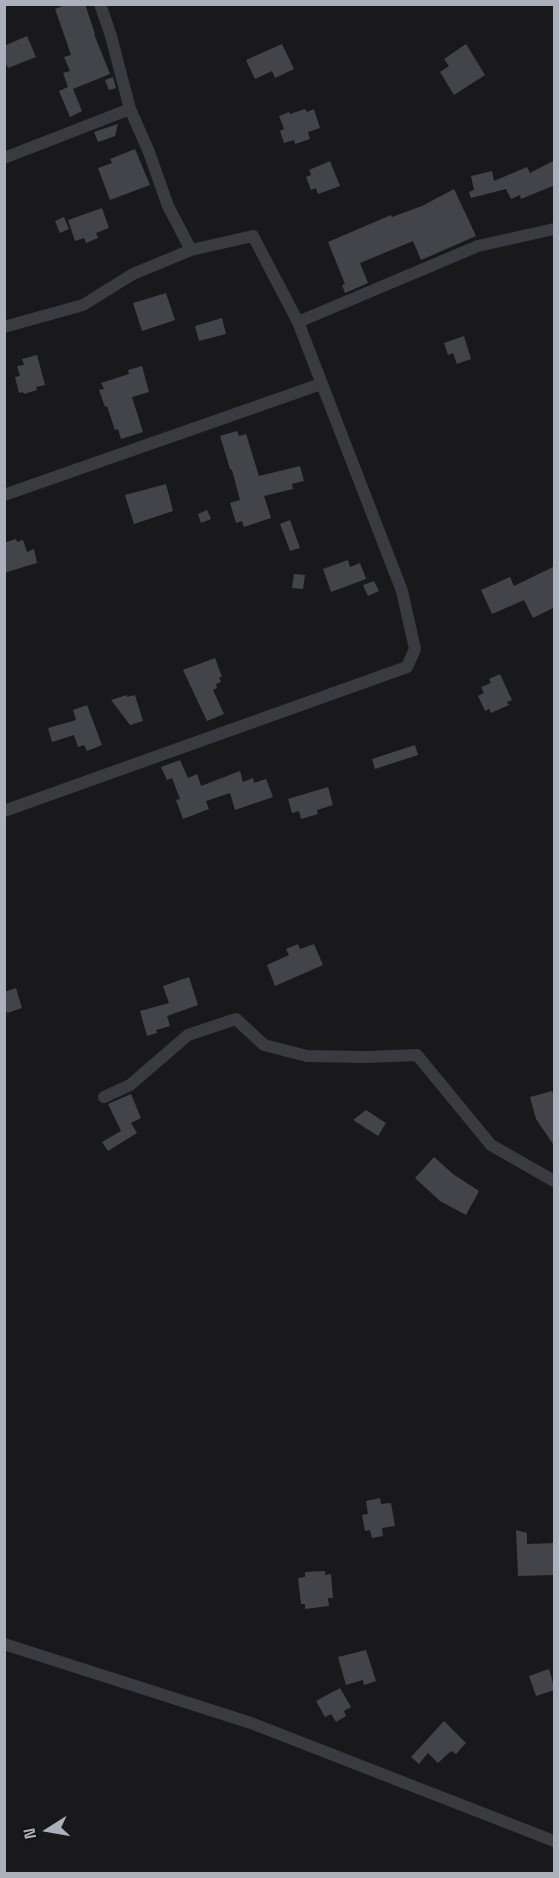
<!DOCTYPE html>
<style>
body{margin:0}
#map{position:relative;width:559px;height:1878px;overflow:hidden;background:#19191c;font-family:"Space Grotesk",sans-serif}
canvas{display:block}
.frame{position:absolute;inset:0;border:6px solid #abb0bb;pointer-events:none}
.north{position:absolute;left:18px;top:1800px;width:60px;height:60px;-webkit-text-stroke:4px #141417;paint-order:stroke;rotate:259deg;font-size:16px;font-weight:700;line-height:24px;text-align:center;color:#abb0bb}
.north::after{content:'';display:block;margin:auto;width:21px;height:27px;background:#abb0bb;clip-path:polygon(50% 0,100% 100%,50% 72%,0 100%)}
</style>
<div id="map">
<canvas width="559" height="1878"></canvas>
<div class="frame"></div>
<div class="north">N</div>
</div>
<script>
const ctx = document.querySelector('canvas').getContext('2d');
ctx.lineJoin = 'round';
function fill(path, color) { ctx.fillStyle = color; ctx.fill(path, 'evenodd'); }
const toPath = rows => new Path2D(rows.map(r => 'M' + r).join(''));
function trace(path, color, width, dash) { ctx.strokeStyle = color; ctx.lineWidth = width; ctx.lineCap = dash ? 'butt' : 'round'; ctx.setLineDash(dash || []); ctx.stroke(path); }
fill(toPath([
 [68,4,85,4,95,34,94,34,110,74,73,89,82,111,70,117,59,91,68,87,63,73,70,71,64,57,71,55,55,9],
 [27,36,36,57,8,68,4,59,4,46],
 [282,44,294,69,275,78,272,71,255,79,246,60],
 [466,44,485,75,454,95,440,72,449,66,444,59],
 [113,77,116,88,109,90,105,80],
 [305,109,307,112,314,109,320,128,308,132,310,139,295,144,294,140,284,143,280,131,284,129,279,116,289,112,290,114],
 [118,124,115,136,98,142,94,132],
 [135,149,150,185,110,200,98,168,112,163,110,159],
 [555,160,555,185,521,199,520,195,511,199,506,189,471,198,469,192,474,190,471,176,492,171,494,181,527,167,530,173],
 [330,161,340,186,318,194,316,188,311,190,306,177,311,175,309,170],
 [454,189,476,236,421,260,413,241,360,263,368,283,345,293,342,285,345,284,328,242,391,215,392,217,422,206],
 [102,208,109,228,96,233,98,238,86,243,84,238,75,241,68,220],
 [64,217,69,229,60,233,55,221],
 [166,293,175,320,142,331,133,303],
 [222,318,226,334,199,341,195,326],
 [464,336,471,359,457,364,453,353,448,355,444,343],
 [37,355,45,385,36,387,37,390,24,394,23,392,19,393,15,377,20,376,17,366,24,365,22,359],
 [142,366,149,392,132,397,143,432,121,439,118,429,115,430,107,406,105,407,99,390,104,389,101,383,129,374,128,370],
 [237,431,239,436,246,434,259,476,300,466,304,481,292,484,293,489,264,496,271,518,244,527,242,521,236,523,230,503,240,500,232,470,230,469,220,436],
 [166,484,173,511,134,524,125,495],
 [207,510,211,519,201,523,198,514],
 [290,520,300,548,290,551,280,524],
 [16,539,17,542,23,540,27,552,34,549,37,563,4,573,4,543],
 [348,560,350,567,360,563,366,579,331,592,323,569],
 [555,566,555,607,533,618,524,600,492,614,481,590,510,577,514,586],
 [294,574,305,575,303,589,292,588],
 [374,581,379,591,368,596,363,585],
 [215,658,222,677,219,677,221,682,216,684,217,688,213,690,224,714,207,721,183,670],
 [500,674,512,700,507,702,509,705,491,713,489,709,485,711,478,696,484,693,481,687,491,683,489,679],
 [127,695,127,697,135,695,143,721,130,725,111,700],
 [87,705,102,745,87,751,84,745,78,747,74,735,52,742,48,728,76,720,73,710],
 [415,745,418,755,375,769,372,759],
 [180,760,188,778,197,774,201,786,240,771,243,782,253,778,254,783,266,779,273,797,235,810,230,793,206,801,209,809,183,819,176,800,180,799,172,778,167,780,161,767],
 [328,787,333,805,317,810,318,814,301,819,299,811,292,813,288,799],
 [298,944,300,949,314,944,323,965,275,986,267,965,289,955,286,949],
 [189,977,198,1005,167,1016,170,1026,156,1030,157,1033,147,1036,140,1011,169,1003,163,986],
 [16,988,22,1008,7,1013,4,1005,4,992],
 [552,1091,555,1100,555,1147,536,1119,530,1097],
 [131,1094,141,1118,131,1123,137,1133,108,1151,102,1142,121,1131,108,1104],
 [366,1110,386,1123,378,1136,353,1120],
 [434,1157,453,1174,479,1191,466,1215,440,1201,415,1178],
 [380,1498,381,1504,391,1503,395,1526,382,1528,383,1536,372,1538,370,1530,365,1531,362,1515,368,1514,366,1501],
 [516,1530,527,1533,527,1544,555,1543,555,1575,518,1576],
 [325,1571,325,1575,331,1574,333,1598,328,1598,329,1606,305,1609,305,1604,301,1604,298,1578,305,1577,305,1572],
 [366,1650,376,1681,364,1685,363,1680,346,1685,338,1657],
 [549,1669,555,1690,536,1696,529,1676],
 [340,1688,351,1707,344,1711,346,1716,336,1722,331,1714,325,1717,316,1701],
 [444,1721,466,1743,456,1754,451,1751,438,1763,428,1753,419,1764,411,1757]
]), '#434449');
trace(toPath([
 [100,4,111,36,130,109,149,152,168,206,191,250,253,236,298,322,478,246,554,229],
 [4,158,130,109],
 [4,327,83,305,133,274,191,250],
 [4,495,321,384],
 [4,811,407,667,415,649,402,591,298,322],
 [104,1097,130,1085,188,1035,236,1019,264,1045,307,1056,367,1057,417,1055,491,1145,554,1181],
 [4,1644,251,1723,554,1841]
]), '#3a3b41', 12);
</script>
